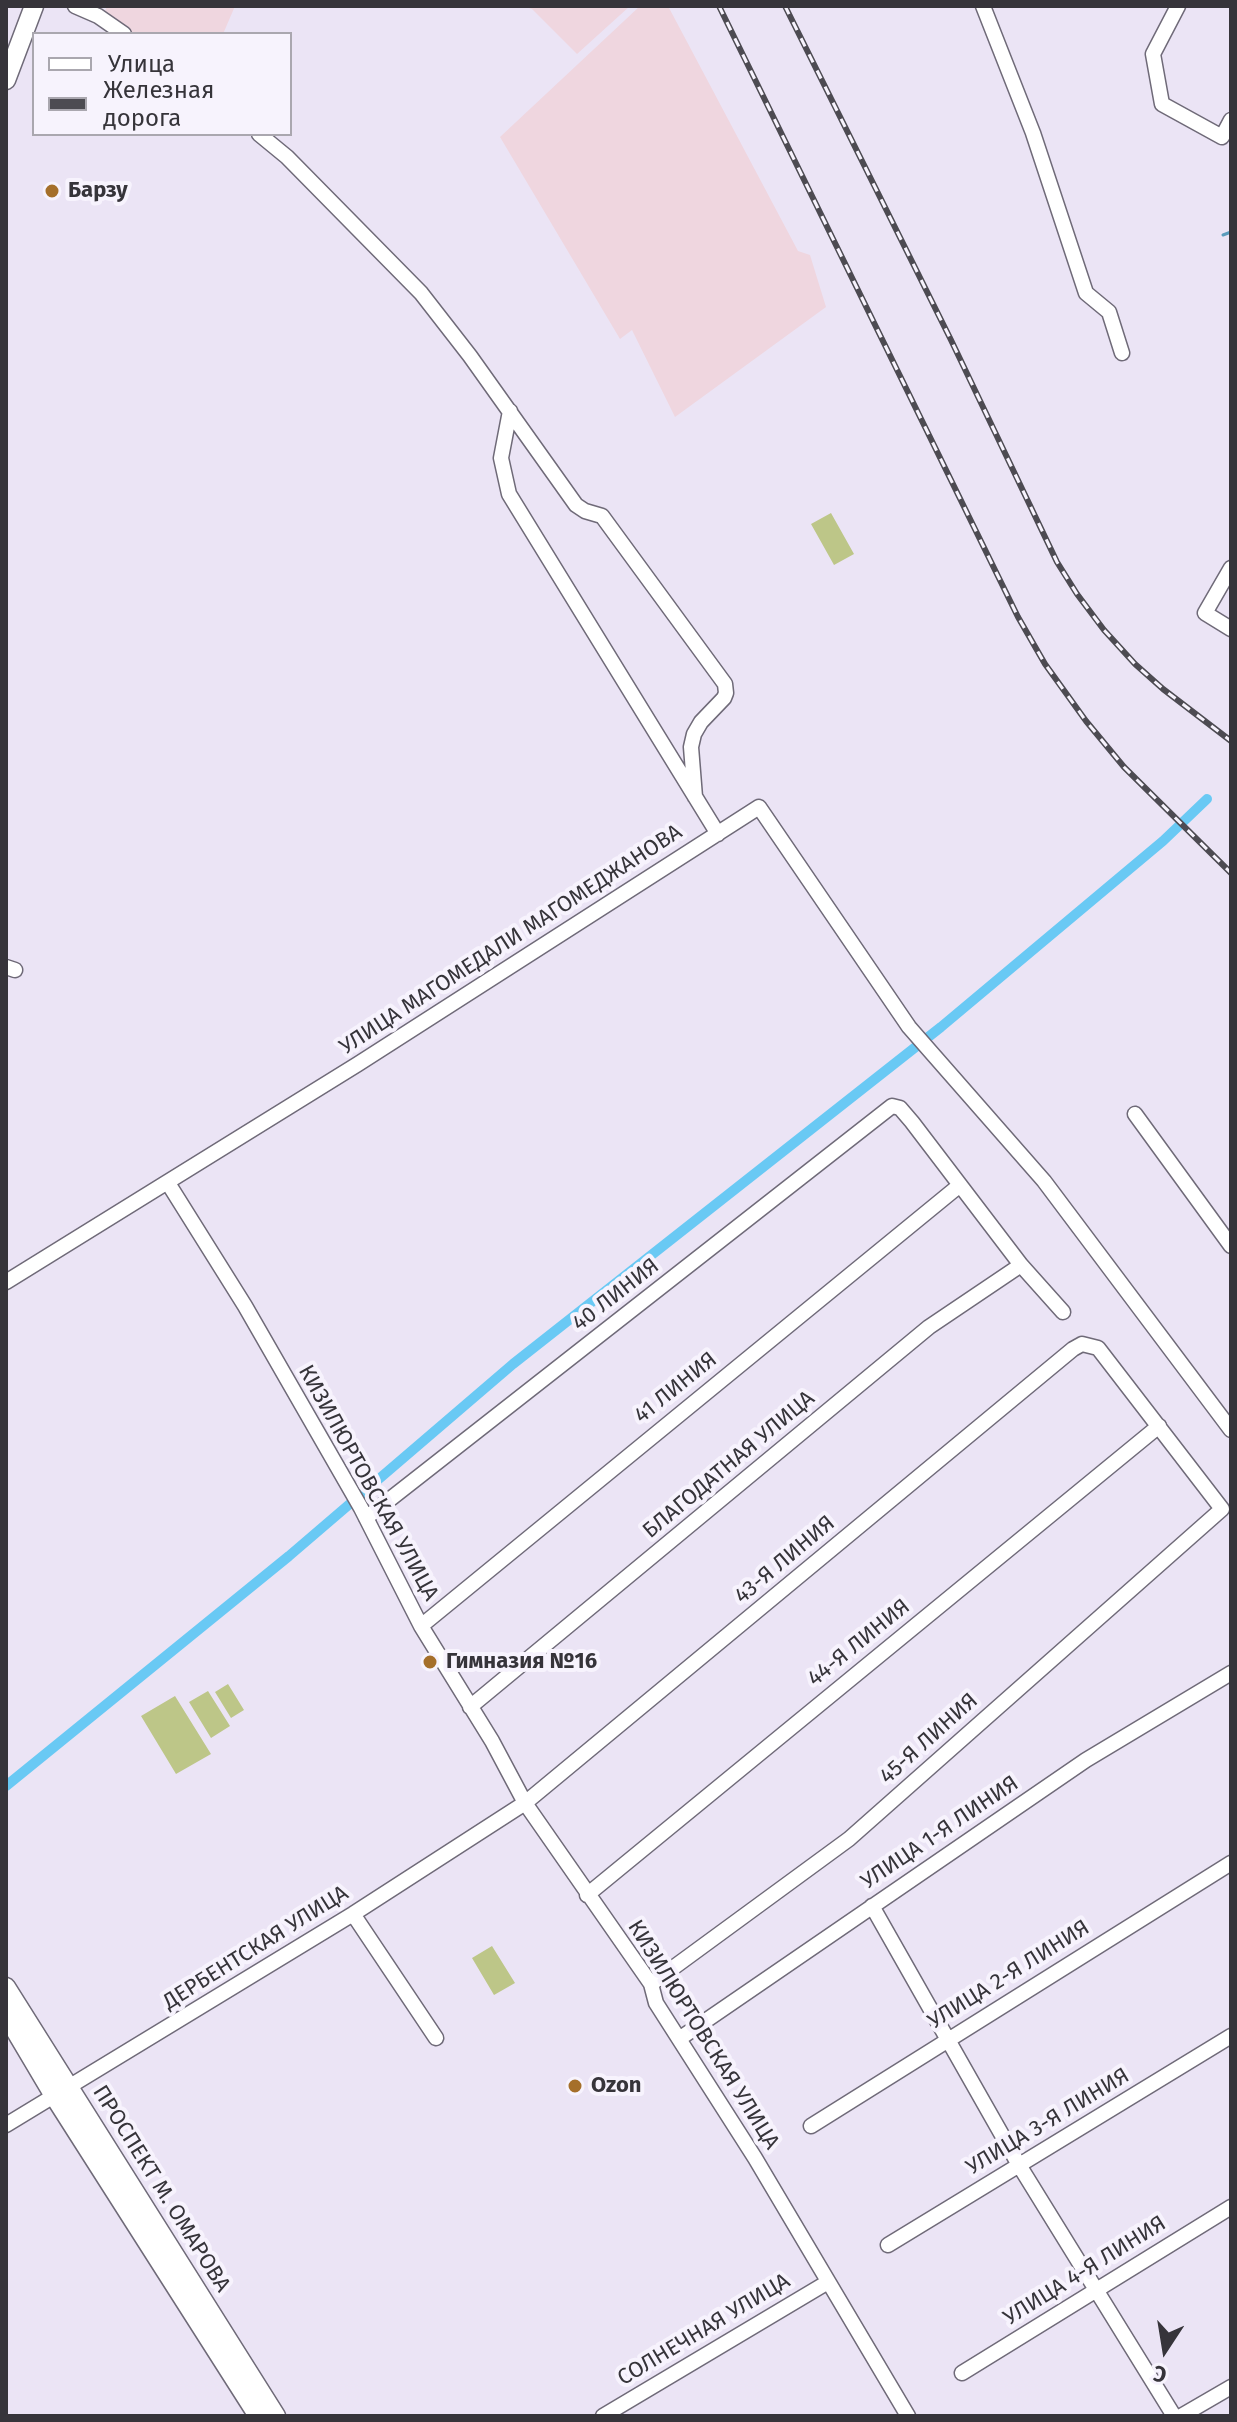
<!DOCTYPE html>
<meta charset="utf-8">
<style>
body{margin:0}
#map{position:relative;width:1237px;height:2422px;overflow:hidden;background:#ebe4f5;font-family:"Fira Sans",sans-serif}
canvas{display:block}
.frame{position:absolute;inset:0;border:8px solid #36343a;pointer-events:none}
.legend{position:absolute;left:32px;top:32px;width:260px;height:104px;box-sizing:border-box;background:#f7f3fd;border:2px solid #aaa7af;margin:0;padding:10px 14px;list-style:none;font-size:24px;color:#36343a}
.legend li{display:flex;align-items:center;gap:16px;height:40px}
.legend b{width:40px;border:2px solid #aaa7af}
.north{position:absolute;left:1125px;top:2310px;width:80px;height:80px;-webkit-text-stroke:6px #f7f3fd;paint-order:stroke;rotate:192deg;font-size:22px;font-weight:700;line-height:32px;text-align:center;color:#36343a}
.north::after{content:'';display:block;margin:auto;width:28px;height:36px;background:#36343a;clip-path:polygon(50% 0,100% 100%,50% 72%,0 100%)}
</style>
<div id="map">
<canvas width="1237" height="2422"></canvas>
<div class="frame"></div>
<ul class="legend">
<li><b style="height:10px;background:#fff"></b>Улица</li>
<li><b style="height:10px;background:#4d4b52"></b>Железная дорога</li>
</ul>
<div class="north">С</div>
</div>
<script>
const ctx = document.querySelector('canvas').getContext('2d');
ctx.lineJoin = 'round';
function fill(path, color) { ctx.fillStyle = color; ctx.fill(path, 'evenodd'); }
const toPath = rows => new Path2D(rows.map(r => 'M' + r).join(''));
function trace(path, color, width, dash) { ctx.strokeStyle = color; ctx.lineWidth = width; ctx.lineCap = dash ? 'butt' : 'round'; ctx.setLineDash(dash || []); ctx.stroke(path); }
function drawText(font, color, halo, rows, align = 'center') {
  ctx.font = font + ' "Fira Sans",sans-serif'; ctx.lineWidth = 8; ctx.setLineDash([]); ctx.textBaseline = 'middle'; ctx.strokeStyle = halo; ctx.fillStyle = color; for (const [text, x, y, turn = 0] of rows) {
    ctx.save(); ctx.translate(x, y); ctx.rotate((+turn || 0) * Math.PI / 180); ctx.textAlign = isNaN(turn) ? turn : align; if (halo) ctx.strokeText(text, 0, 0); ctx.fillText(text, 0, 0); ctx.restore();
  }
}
fill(toPath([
 [107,6,235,6,223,34,123,34,102,19],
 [523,6,630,6,577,54,532,9],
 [640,6,668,6,798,251,810,255,826,307,675,417,632,330,620,339,500,137]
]), '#efd6df');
fill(toPath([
 [831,513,854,554,834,565,811,524],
 [228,1684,244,1710,231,1718,215,1692],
 [208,1691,230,1726,211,1738,189,1702],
 [175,1696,211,1754,176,1774,141,1716],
 [492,1946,515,1983,494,1995,472,1958]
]), '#bdc688');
trace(toPath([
 [1223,235,1231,232]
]), '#5a9cbc', 3);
trace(toPath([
 [6,1786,289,1556,513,1364,941,1027,1163,841,1207,799]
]), '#69c9f4', 10);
const minor = toPath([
 [75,6,98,16,124,34],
 [983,6,1033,133,1086,293,1109,312,1122,353],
 [1178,6,1153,54,1162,104,1222,137,1231,120],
 [259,134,287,157,421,293,470,356,576,505,585,511,602,516,725,684,726,693,724,698,701,722,694,734,691,747,695,797],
 [510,411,501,458,509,494,718,834],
 [1231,568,1205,613,1231,629],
 [6,967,15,970],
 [1135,1114,1231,1246],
 [168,1183,245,1306,361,1508,421,1626,492,1741,525,1803,651,1984,656,2003,755,2158,908,2416],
 [6,1282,358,1064,759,807,909,1027,1044,1181,1231,1430],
 [366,1518,892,1106,900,1108,912,1122,1021,1265,1063,1312],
 [421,1626,960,1185],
 [470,1707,929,1327,1021,1265],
 [587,1895,1159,1426],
 [872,1906,1019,2165,1174,2416],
 [353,1914,436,2038],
 [679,2039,1086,1760,1231,1673],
 [6,2125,353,1914,525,1803,1073,1349,1082,1344,1098,1348,1222,1509,849,1839,651,1984],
 [811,2126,1231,1863],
 [888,2245,1231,2036],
 [962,2373,1231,2207],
 [603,2416,828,2282],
 [1181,2416,1231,2387]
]);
const major = toPath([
 [6,80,34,6],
 [6,1987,276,2416],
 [6,2015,54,2096,258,2416]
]);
trace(minor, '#6f6a78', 17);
trace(major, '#6f6a78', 21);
trace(minor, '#fff', 14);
trace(major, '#fff', 18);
const rail = toPath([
 [719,6,1018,617,1045,664,1086,721,1124,767,1231,873],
 [785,6,951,340,1057,562,1077,594,1104,630,1135,664,1163,689,1231,741]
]);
trace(rail, '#4d4b52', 6);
trace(rail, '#f7f3fd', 3, [9]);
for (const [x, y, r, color] of [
 [52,191,8,"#a56f2a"],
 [430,1662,8,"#a56f2a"],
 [575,2086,8,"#a56f2a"]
]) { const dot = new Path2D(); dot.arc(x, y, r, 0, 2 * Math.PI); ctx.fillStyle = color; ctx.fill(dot); trace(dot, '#f7f3fd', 3); }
drawText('bold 22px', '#36343a', '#f7f3fd', [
 ["Барзу",68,191],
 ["Гимназия №16",446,1662],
 ["Ozon",591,2086]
], 'left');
drawText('22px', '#36343a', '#f7f3fd', [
 ["УЛИЦА МАГОМЕДАЛИ МАГОМЕДЖАНОВA",511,940,-33],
 ["40 ЛИНИЯ",616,1295,-38],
 ["41 ЛИНИЯ",676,1388,-39],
 ["БЛАГОДАТНАЯ УЛИЦА",729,1465,-40],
 ["КИЗИЛЮРТОВСКАЯ УЛИЦА",368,1483,61],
 ["43-Я ЛИНИЯ",785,1560,-40],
 ["44-Я ЛИНИЯ",859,1643,-39],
 ["45-Я ЛИНИЯ",929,1739,-42],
 ["УЛИЦА 1-Я ЛИНИЯ",940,1833,-34],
 ["ДЕРБЕНТСКАЯ УЛИЦА",256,1948,-32],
 ["УЛИЦА 2-Я ЛИНИЯ",1009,1975,-32],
 ["КИЗИЛЮРТОВСКАЯ УЛИЦА",703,2035,58],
 ["УЛИЦА 3-Я ЛИНИЯ",1048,2122,-31],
 ["ПРОСПЕКТ М. ОМАРОВА",161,2189,58],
 ["УЛИЦА 4-Я ЛИНИЯ",1085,2271,-32],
 ["СОЛНЕЧНАЯ УЛИЦА",704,2330,-31]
]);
</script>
